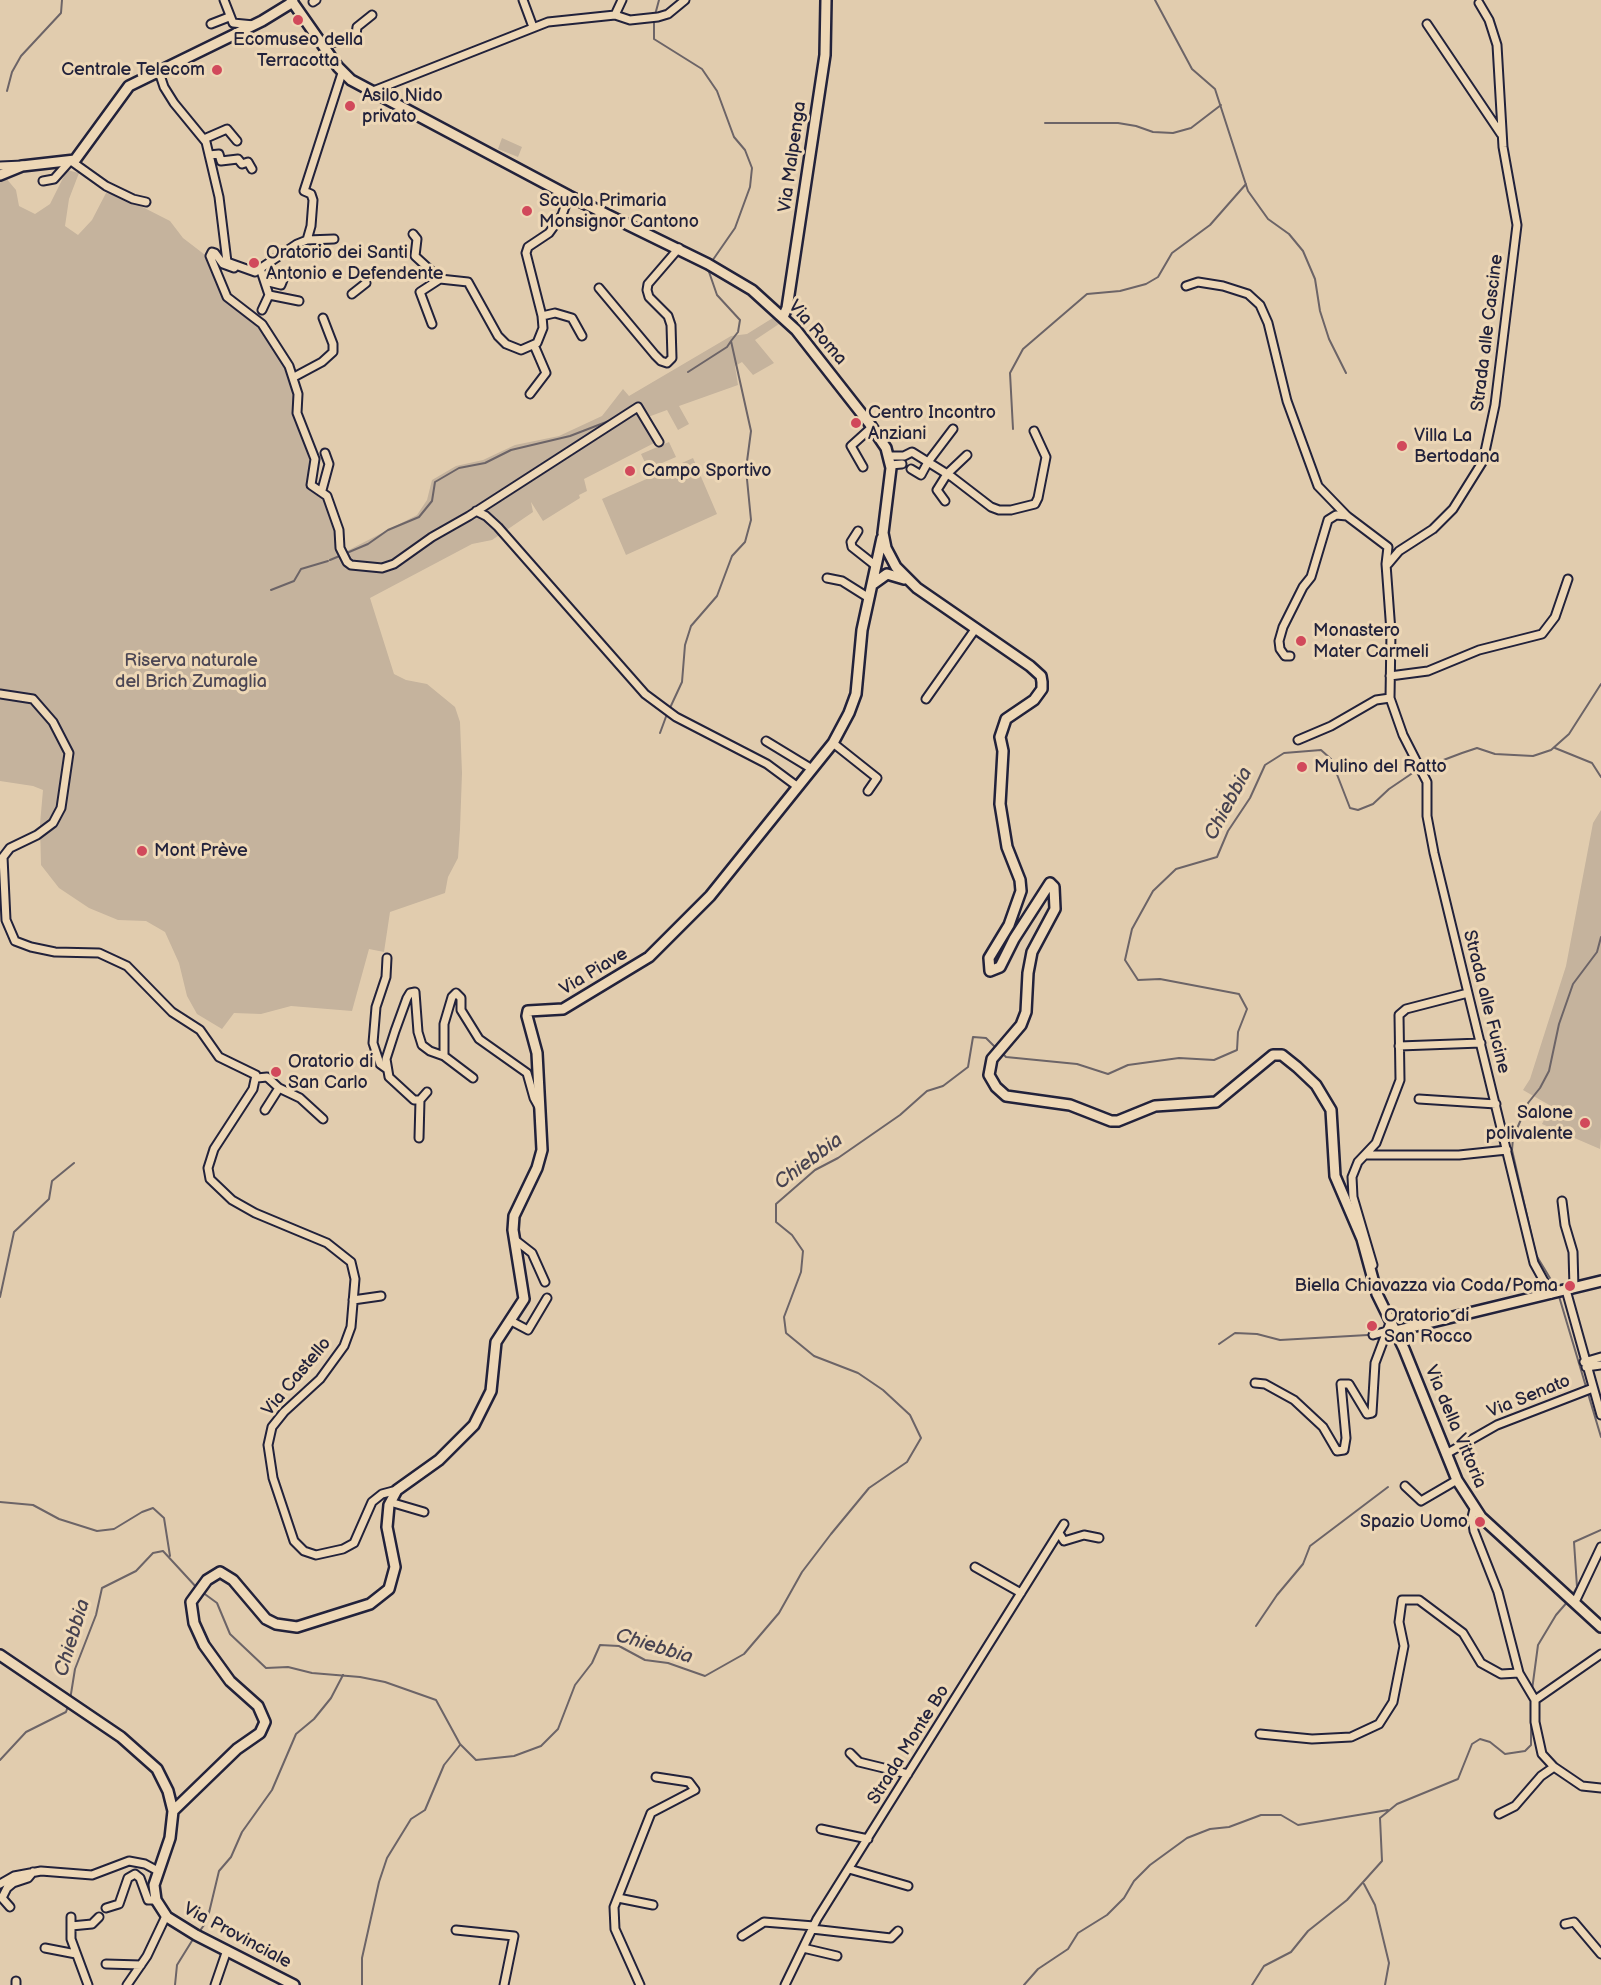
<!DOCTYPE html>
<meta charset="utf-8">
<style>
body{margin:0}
canvas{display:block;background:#e1ccae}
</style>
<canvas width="1601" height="1985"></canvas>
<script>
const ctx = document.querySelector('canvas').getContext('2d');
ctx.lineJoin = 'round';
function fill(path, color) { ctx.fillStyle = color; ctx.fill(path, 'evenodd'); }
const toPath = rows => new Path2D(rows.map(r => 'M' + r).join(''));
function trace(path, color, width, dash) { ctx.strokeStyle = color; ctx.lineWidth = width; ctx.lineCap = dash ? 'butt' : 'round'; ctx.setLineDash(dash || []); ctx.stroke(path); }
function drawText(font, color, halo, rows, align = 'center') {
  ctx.font = font + ' "Balsamiq Sans",sans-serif'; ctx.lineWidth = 6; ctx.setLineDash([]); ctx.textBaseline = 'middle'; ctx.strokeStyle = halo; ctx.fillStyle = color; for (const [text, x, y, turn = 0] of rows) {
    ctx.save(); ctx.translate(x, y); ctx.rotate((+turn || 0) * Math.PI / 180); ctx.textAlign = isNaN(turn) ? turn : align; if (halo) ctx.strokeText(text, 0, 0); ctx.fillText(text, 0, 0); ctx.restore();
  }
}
fill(toPath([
 [502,138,522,147,518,157,498,149],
 [67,170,79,173,69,199,65,226,78,235,92,220,106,193,119,195,170,221,183,238,209,258,224,297,261,325,292,379,312,460,309,479,324,496,336,530,341,554,417,515,427,500,432,480,456,466,483,460,515,445,559,436,602,416,623,389,629,396,731,336,747,334,776,316,782,322,755,340,774,363,753,375,742,362,735,366,738,385,679,406,689,424,678,430,667,410,648,417,660,440,584,479,587,491,579,495,580,498,543,521,531,502,533,512,492,540,472,544,370,598,394,674,406,680,427,684,455,707,460,722,462,773,460,829,458,858,448,877,445,893,390,912,384,952,369,949,352,1011,291,1006,261,1014,234,1013,222,1029,197,1014,187,996,179,963,165,932,146,921,118,920,89,908,59,888,41,865,40,824,43,790,33,786,0,781,0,179,5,177,16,190,19,206,35,214,50,204],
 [669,442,676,457,648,469,641,454],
 [693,458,717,514,626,555,602,499],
 [1601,810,1601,1137,1600,1149,1542,1124,1551,1106,1523,1090,1530,1079,1566,966,1593,823]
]), '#c5b39d');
trace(toPath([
 [1155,0,1192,69,1215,89,1248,191,1268,219,1289,234,1303,251,1315,279,1320,311,1329,339,1346,373],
 [655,15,659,0],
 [654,20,654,39,702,69,717,91,734,137,745,150,752,168,750,187,735,228,710,264],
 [7,91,12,72,21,56,61,13,62,0],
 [1045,123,1118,123,1136,126,1153,132,1173,133,1191,128,1221,105],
 [688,372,727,347,731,341],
 [1013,429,1010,373,1023,349,1087,294,1120,291,1146,284,1158,277,1172,253,1210,225,1246,184],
 [330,560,368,544,388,530,419,517,432,501,435,482,459,468,485,463,511,450,570,436,614,419],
 [271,590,294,581,301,569,328,561],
 [669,710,682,682,685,645,691,626,717,596,732,556,745,542,751,520,746,469,751,431,731,341,738,332,740,320,717,295,708,269],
 [660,733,667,714],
 [1555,748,1592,763,1601,777],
 [1000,1051,1006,1057,1077,1064,1108,1074,1128,1065,1179,1058,1214,1060,1237,1050,1238,1032,1247,1009,1239,994,1160,979,1138,980,1125,960,1132,929,1153,891,1176,869,1217,857,1228,831,1250,798,1265,765,1284,753,1321,750,1331,759,1350,808,1358,810,1373,804,1389,789,1417,770,1462,753,1477,748,1495,754,1533,756,1551,750,1569,734,1601,684],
 [1556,1288,1536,1255,1512,1150,1513,1138,1528,1103,1540,1088,1549,1071,1559,1024,1573,984,1597,952,1601,937],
 [1558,1293,1601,1437],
 [0,1297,14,1232,49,1199,52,1181,74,1163],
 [1219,1344,1235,1333,1257,1334,1280,1340,1368,1335],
 [0,1502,33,1505,59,1519,97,1531,114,1529,142,1512,153,1508,164,1518,170,1556],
 [202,1592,217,1603,230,1634,266,1668,288,1667,312,1673,360,1677,385,1682,436,1700,460,1744,476,1760,514,1756,541,1746,558,1729,575,1685,592,1663,600,1645,619,1646,645,1660,668,1663,705,1676,744,1654,779,1613,802,1572,831,1534,869,1488,907,1462,921,1438,910,1415,883,1390,858,1373,814,1356,786,1333,784,1317,801,1272,803,1251,792,1235,776,1222,776,1204,815,1170,838,1158,900,1115,927,1091,943,1086,968,1067,973,1037,986,1038,996,1048],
 [1572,1596,1577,1587,1574,1542,1601,1530],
 [1256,1626,1277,1595,1303,1564,1310,1546,1388,1487],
 [1532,1690,1538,1645,1556,1615,1569,1600],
 [70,1700,75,1669,96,1615,102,1588,136,1571,153,1553,163,1551,198,1589],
 [0,1760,26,1732,66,1712,68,1706],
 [1364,1884,1375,1905,1389,1963,1385,1985],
 [199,1932,207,1921,219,1871,231,1857,242,1832,272,1790,296,1734,314,1719,331,1698,343,1675],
 [175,1985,177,1965,195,1936],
 [362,1985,362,1958,379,1882,387,1858,411,1819,425,1810,444,1765,460,1745],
 [1024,1985,1038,1969,1068,1949,1078,1933,1107,1915,1124,1898,1134,1881,1150,1865,1187,1838,1210,1829,1229,1827,1261,1815,1281,1815,1298,1825,1388,1810],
 [1252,1985,1264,1966,1291,1952,1308,1931,1347,1900,1382,1861,1380,1818,1397,1804,1458,1779,1472,1744,1480,1739,1490,1742,1505,1754,1525,1751,1531,1745,1531,1698]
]), '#6c6467', 2);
const street = toPath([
 [224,0,233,23,254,25],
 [523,0,533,27],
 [313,2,316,0],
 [615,15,622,0],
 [211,24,229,17],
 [1427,24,1501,134],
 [323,46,356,35,357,27,372,15],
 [159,72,164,87,174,103,206,142,219,197,227,262,255,272,297,244,307,240,334,239],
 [373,91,548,22,615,15,630,20,658,17,668,14,685,0],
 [204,139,227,129,237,141],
 [209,155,219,154,221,161,238,159,242,164,248,162,252,169],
 [71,161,106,186,133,199,146,202],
 [0,166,23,165],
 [43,181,54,179,70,161],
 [413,234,417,239,415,256,440,279],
 [307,240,311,226,313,200,311,194,304,191,342,73],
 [236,266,234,268,223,264,215,253,212,252,210,256,227,297,262,324,289,366,298,394,297,413,315,459,311,485,327,496,339,530,340,548,347,562,351,565,382,568,394,564,432,537,469,516,638,407,659,442],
 [261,271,269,295],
 [265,281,281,285,283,280],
 [1186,286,1198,282,1223,286,1248,294,1260,305,1268,323,1287,401,1318,486,1347,516,1388,547,1386,564,1391,632,1390,698,1403,735,1427,782,1427,816,1434,853,1468,993,1534,1263,1551,1294],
 [599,288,655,355,661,361,667,363,672,358,671,325,668,316,649,297,647,290,648,284,679,248],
 [352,294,366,283],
 [269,295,299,301],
 [262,310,269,295],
 [542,316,555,313,572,318,582,336],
 [432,324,420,292,440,279,468,282,498,336,506,344,521,350,537,343,543,328,542,316,526,253,528,247,549,233,562,215,569,196],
 [294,377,322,362,333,352,333,344,323,318],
 [530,394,546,373,534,345],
 [888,456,904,456,912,452,952,477,991,507,999,510,1011,510,1035,504,1038,498,1046,457,1034,431],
 [890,465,902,464],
 [863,467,851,446,872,427],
 [911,469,921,475,928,462,953,429],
 [322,490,329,464,325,453],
 [945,501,937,490,947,474,967,455],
 [476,511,486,516,498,527,645,694,676,717,767,764,798,787],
 [858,531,851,542,852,547,876,566],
 [1388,564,1399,551,1433,529,1453,509,1483,461,1495,405,1517,225,1503,147,1497,45,1489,20,1479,3],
 [827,578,842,581,869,598],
 [1290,656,1285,656,1280,649,1279,641,1283,627,1303,587,1311,577,1328,520,1336,515,1347,516],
 [1390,676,1428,671,1479,650,1542,634,1555,617,1568,579],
 [0,694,33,699,53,722,69,753,61,808,53,823,37,835,10,848,3,857,6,920,15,941,31,947,55,952,99,953,127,966,172,1012,200,1030,219,1057,256,1075,253,1089,214,1149,208,1168,210,1179,232,1200,255,1213,327,1243,351,1262,355,1279,351,1327,344,1346,320,1379,284,1412,272,1427,268,1445,273,1478,294,1541,304,1551,316,1555,343,1549,354,1543,372,1502,382,1494,397,1490],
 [926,699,976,628],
 [1298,740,1331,726,1376,700,1390,698],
 [766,741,812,769],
 [833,743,877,778,868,791],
 [387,958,386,977,376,1007,373,1043,380,1064,387,1069],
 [1399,1046,1481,1043],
 [444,1056,473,1078],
 [257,1078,267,1077,279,1088,300,1098,323,1119],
 [1419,1099,1496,1104],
 [420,1100,414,1100,389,1077,386,1059,395,1031,407,998,410,993,415,992,418,1032,422,1045,430,1051,444,1056,444,1024,452,997,456,993,461,998,461,1010,479,1039,527,1073,534,1098,539,1107],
 [420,1100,427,1092],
 [265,1110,279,1088],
 [419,1138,420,1100],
 [1365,1155,1459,1155,1507,1150],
 [1562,1201,1565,1225,1573,1252,1574,1288],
 [514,1239,532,1253,545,1282],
 [1373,1265,1353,1197,1352,1177,1358,1162,1376,1143,1400,1080,1399,1015,1406,1009,1468,993],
 [1566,1290,1601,1415],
 [353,1300,381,1296],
 [511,1321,528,1330,547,1298],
 [1373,1335,1387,1331],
 [1584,1362,1601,1357],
 [1586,1367,1601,1365],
 [1255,1383,1265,1384,1294,1400,1323,1427,1337,1451,1344,1450,1346,1438,1341,1384,1349,1384,1367,1414,1372,1413,1375,1363,1390,1323],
 [1446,1454,1497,1425,1593,1388],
 [1405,1486,1421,1501,1457,1480],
 [390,1502,424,1512],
 [1474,1509,1472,1517,1474,1531,1498,1592,1519,1673,1535,1700,1535,1722,1542,1754,1554,1767,1582,1786,1601,1788],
 [1059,1533,1064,1541,1084,1535,1099,1538],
 [975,1567,1021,1593],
 [1575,1602,1601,1547],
 [1535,1700,1601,1654],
 [1260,1734,1312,1739,1351,1737,1379,1724,1393,1702,1404,1646,1399,1622,1402,1600,1419,1600,1463,1633,1481,1663,1501,1674,1519,1673],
 [850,1753,859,1762,908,1774],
 [1499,1814,1515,1806,1541,1776,1554,1767],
 [821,1829,868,1839],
 [849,1869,908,1886],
 [0,1884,14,1876,41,1871,92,1875,129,1861,145,1864,158,1871],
 [618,1898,653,1905],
 [10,1907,2,1898,7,1888,13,1883,28,1878,33,1872],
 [106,1908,119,1904,128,1878,135,1874,140,1878,148,1900,156,1900],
 [71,1917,71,1939,88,1985],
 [1565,1924,1574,1922,1601,1954],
 [71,1926,92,1924,99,1917],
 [812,1929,891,1938,898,1931],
 [456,1930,514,1936,504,1985],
 [742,1936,764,1922,814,1926],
 [45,1948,76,1954],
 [803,1948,837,1956],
 [106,1964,141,1965],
 [16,1985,16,1981],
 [127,1985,147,1956,166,1916],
 [215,1985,227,1950],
 [640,1985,615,1929,614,1907,651,1813,695,1790,689,1782,656,1777],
 [785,1985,817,1919,1064,1524]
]);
const secondary = toPath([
 [291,0,338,67,351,80,569,196,708,264,752,290,796,330,869,423,886,448,891,468,883,533,886,548,896,567,917,588,1030,666,1041,676,1042,682,1042,689,1034,700,1006,719,1000,737,1003,751,1000,804,1007,847,1020,880,1021,891,1009,925,989,958,990,971,1000,967,1014,939,1050,883,1054,887,1055,909,1032,952,1028,973,1026,1012,1021,1025,992,1059,989,1075,996,1087,1006,1096,1070,1105,1111,1121,1118,1121,1155,1106,1216,1102,1273,1055,1282,1055,1297,1067,1316,1085,1331,1110,1335,1176,1362,1239,1377,1294,1404,1349,1457,1480,1481,1517,1601,1627],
 [0,175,22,166,75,160,129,86,262,21,293,2],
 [783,317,787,308,825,55,826,0],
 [873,584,887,574,904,579],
 [1395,1331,1601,1281],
 [0,1655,121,1737,157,1769,168,1791,173,1811,170,1838,154,1885,156,1900,167,1917,196,1935,294,1985],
 [173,1811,237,1749,260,1733,265,1722,258,1706,230,1681,204,1645,194,1623,191,1602,207,1580,220,1572,233,1580,266,1619,276,1624,297,1627,370,1604,389,1589,395,1567,387,1527,389,1505,397,1490,439,1460,474,1425,491,1391,496,1342,524,1299,513,1230,514,1216,537,1168,542,1150,537,1053,527,1016,528,1011,563,1009,649,957,710,896,833,743,849,713,856,694,862,630,882,538]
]);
trace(street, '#22223b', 11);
trace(secondary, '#22223b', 14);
trace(street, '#edd7b6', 7);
trace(secondary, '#edd7b6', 9);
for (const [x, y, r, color] of [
 [298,20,6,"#d1495b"],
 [217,70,6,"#d1495b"],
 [350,106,6,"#d1495b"],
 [527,211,6,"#d1495b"],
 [254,263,6,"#d1495b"],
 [856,423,6,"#d1495b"],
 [1402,446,6,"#d1495b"],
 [630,471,6,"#d1495b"],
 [1301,641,6,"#d1495b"],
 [1302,767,6,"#d1495b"],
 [142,851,6,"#d1495b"],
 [276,1072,6,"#d1495b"],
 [1585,1123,6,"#d1495b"],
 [1570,1286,6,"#d1495b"],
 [1372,1326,6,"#d1495b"],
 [1480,1522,6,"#d1495b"]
]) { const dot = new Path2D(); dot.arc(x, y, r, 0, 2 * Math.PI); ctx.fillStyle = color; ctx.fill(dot); trace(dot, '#edd7b6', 2); }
drawText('18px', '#22223b', '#edd7b6', [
 ["Ecomuseo della",298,40,"center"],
 ["Terracotta",298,61,"center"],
 ["Centrale Telecom",205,70,"right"],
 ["Asilo Nido",362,96],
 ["privato",362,117],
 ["Scuola Primaria",539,201],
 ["Monsignor Cantono",539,222],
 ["Oratorio dei Santi",266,253],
 ["Antonio e Defendente",266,274],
 ["Centro Incontro",868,413],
 ["Anziani",868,434],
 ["Villa La",1414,436],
 ["Bertodana",1414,457],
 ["Campo Sportivo",642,471],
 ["Monastero",1313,631],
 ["Mater Carmeli",1313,652],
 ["Mulino del Ratto",1314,767],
 ["Mont Prève",154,851],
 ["Oratorio di",288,1062],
 ["San Carlo",288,1083],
 ["Salone",1573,1113,"right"],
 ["polivalente",1573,1134,"right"],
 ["Biella Chiavazza via Coda/Poma",1558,1286,"right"],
 ["Oratorio di",1384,1316],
 ["San Rocco",1384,1337],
 ["Spazio Uomo",1468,1522,"right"]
], 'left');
drawText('18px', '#22223b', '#edd7b6', [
 ["Via Malpenga",793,157,-82],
 ["Via Roma",817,333,49],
 ["Strada alle Cascine",1488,333,-83],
 ["Via Piave",594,972,-31],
 ["Strada alle Fucine",1486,1002,76],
 ["Via Castello",297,1377,-50],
 ["Via Senato",1529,1397,-22],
 ["Via della Vittoria",1455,1427,67],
 ["Strada Monte Bo",909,1745,-58],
 ["Via Provinciale",237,1936,28]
]);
drawText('18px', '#4b4654', '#edd7b6', [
 ["Riserva naturale",191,661],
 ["del Brich Zumaglia",191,682]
]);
drawText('italic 20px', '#474351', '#edd7b6', [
 ["Chiebbia",1229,804,-62],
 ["Chiebbia",809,1162,-37],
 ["Chiebbia",73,1638,-73],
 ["Chiebbia",654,1647,17]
]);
</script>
